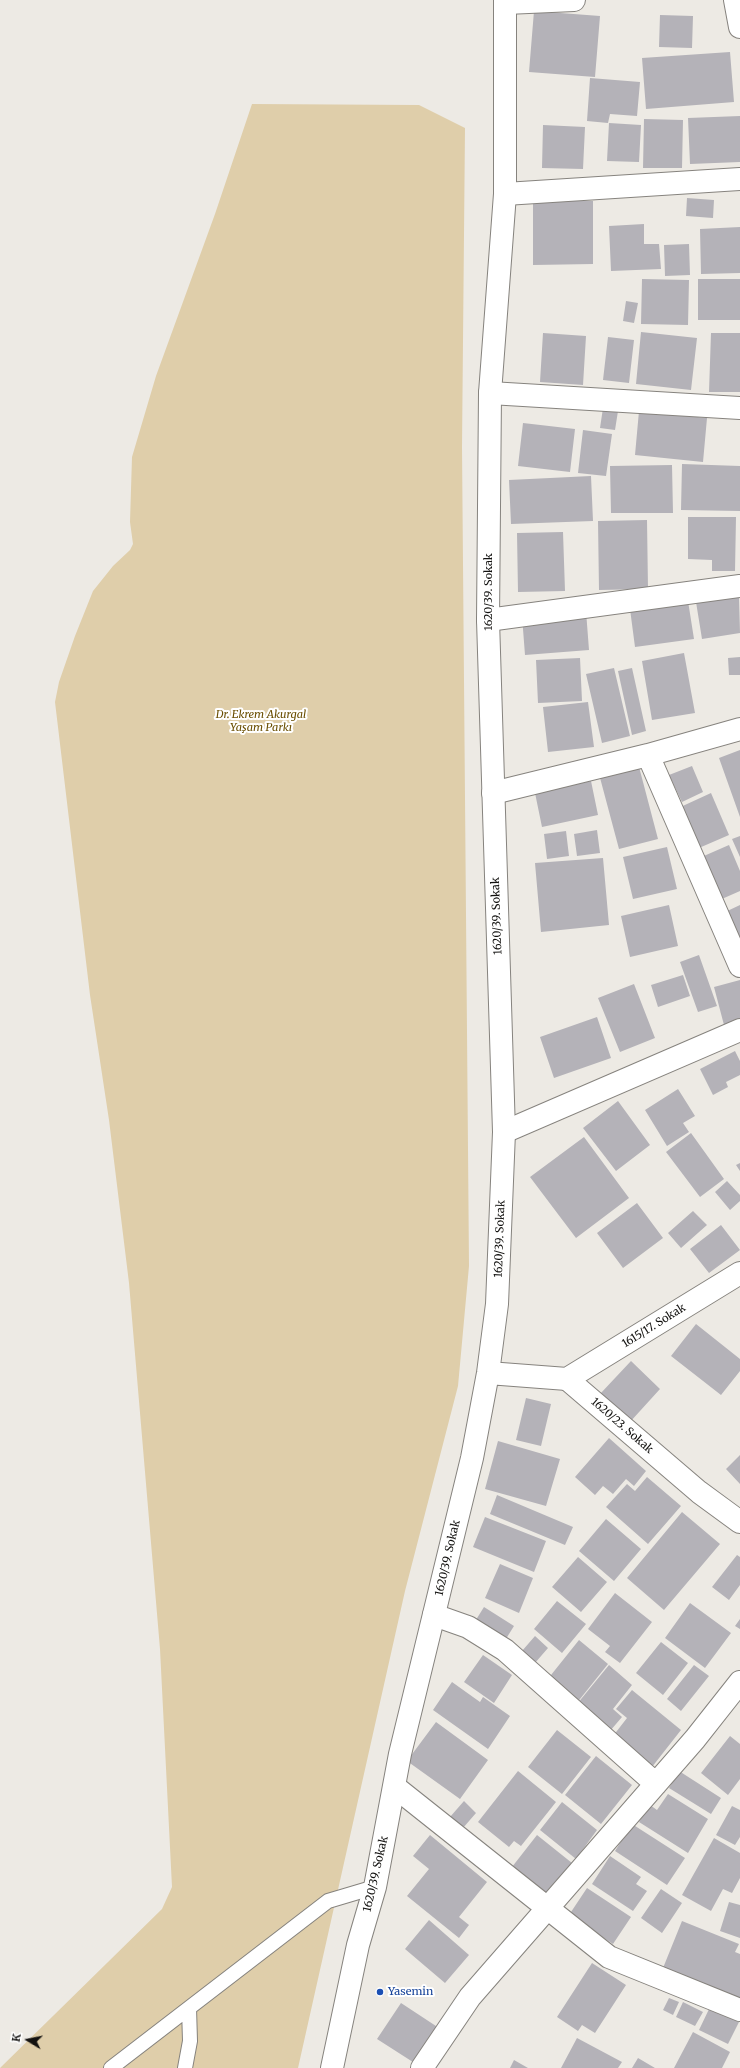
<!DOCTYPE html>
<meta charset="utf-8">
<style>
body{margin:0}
#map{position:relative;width:740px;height:2068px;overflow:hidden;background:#edeae4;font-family:Merriweather,serif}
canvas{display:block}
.north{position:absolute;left:8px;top:2020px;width:40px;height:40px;-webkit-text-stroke:3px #fff;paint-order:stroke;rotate:280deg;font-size:11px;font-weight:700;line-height:16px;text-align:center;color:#131210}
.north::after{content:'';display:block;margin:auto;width:14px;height:18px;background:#131210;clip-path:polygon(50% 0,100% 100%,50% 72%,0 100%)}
</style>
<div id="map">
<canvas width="740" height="2068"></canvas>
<div class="north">K</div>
</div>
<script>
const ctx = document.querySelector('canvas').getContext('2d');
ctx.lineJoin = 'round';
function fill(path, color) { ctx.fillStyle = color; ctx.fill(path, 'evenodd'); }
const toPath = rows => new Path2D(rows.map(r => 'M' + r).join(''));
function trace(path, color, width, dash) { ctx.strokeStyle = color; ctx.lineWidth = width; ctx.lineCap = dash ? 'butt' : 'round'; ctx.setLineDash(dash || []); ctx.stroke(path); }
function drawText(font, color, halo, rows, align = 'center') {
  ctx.font = font + ' Merriweather,serif'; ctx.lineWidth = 4; ctx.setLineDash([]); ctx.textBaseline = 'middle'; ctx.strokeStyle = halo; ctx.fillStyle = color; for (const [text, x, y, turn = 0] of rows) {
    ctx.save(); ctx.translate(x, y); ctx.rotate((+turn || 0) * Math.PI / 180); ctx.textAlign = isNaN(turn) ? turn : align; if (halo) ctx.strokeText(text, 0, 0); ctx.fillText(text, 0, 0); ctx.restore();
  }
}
fill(toPath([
 [252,104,419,105,465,128,462,447,469,1266,458,1386,405,1591,298,2068,0,2068,162,1909,172,1887,160,1649,129,1283,109,1120,90,995,55,702,59,682,75,636,93,591,113,566,130,550,133,544,130,522,132,457,156,376,215,214]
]), '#dfceaa');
fill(toPath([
 [534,11,600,16,595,77,529,72],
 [660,15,693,16,692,48,659,47],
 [730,52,734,102,646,109,642,58],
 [590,78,640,82,637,116,610,114,608,123,587,121],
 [740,116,740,162,690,164,688,118],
 [644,119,683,120,682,168,643,168],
 [609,123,641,125,639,162,607,161],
 [543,125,585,127,583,169,542,168],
 [687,198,714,200,713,218,686,216],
 [533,201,593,201,593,264,533,265],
 [644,224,644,244,659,244,661,269,611,271,609,226],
 [740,227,740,273,701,274,700,229],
 [689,244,690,275,665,276,664,245],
 [642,279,689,280,688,325,641,324],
 [698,279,740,279,740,320,698,320],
 [626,301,638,303,634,323,623,321],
 [641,332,697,338,691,390,636,384],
 [543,333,586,336,583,385,540,382],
 [711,333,740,333,740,392,709,392],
 [608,337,634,340,629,383,603,380],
 [603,408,618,411,615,430,600,428],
 [639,411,707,418,703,462,635,455],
 [523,423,575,429,570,472,518,466],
 [583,430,612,434,606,476,578,473],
 [682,464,740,466,740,511,681,510],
 [672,465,673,513,611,513,610,466],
 [591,476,593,521,511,524,509,480],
 [688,517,736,517,735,571,712,571,712,560,688,559],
 [647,520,648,589,599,590,598,521],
 [563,532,565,591,518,592,517,533],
 [739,596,740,633,702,639,696,602],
 [688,601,694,639,635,647,630,609],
 [586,611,589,650,525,655,522,616],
 [684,653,695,713,652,720,642,661],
 [740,657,740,675,729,675,728,658],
 [580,658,582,701,538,703,536,660],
 [614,668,630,736,602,743,586,674],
 [632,668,646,731,632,735,618,671],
 [588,702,594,747,548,752,543,707],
 [740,750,740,817,719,758],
 [638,763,658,839,619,849,599,774],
 [692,766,703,792,682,802,669,775],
 [591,781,598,815,542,827,535,793],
 [711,793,729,835,692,851,674,810],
 [597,830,600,853,577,856,574,834],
 [566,831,569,856,547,859,544,834],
 [740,836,740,857,732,839],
 [729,845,740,871,740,891,715,902,697,859],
 [667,847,677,889,633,899,623,857],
 [603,858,609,925,541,932,535,863],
 [669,905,678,946,630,957,621,916],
 [740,905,740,952,721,914],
 [699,955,717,1006,698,1012,680,962],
 [683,975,690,996,658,1007,651,985],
 [740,980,740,1020,724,1025,714,987],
 [634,984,655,1038,620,1052,598,998],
 [597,1017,611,1058,554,1078,540,1037],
 [735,1051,740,1061,740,1075,726,1082,728,1087,713,1095,700,1069],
 [678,1089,695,1116,683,1123,689,1132,667,1146,645,1110],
 [618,1101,650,1145,616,1171,583,1128],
 [691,1133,724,1179,700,1197,666,1152],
 [584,1137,629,1198,576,1238,530,1177],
 [740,1163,740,1171,736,1165],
 [727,1181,740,1195,740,1201,730,1210,715,1192],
 [637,1203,663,1238,623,1268,597,1233],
 [693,1211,707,1225,681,1248,668,1233],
 [721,1225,740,1250,709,1273,690,1249],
 [696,1324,740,1359,740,1371,721,1395,671,1356],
 [631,1361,660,1389,630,1422,600,1394],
 [526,1398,551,1404,541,1446,516,1440],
 [609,1438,646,1471,634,1486,626,1479,613,1494,603,1486,595,1495,575,1477],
 [498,1441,560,1459,546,1506,485,1489],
 [740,1455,740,1484,726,1469],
 [647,1477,681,1506,648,1544,606,1507,627,1484,635,1491],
 [497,1495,573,1527,565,1545,490,1514],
 [682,1512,720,1544,664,1610,627,1578],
 [485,1517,546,1541,534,1572,473,1547],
 [606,1519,641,1549,614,1581,579,1551],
 [737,1555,740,1557,740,1585,729,1600,712,1587],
 [578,1557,607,1582,581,1612,552,1587],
 [500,1564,533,1578,519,1613,485,1598],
 [615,1593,652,1622,620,1663,605,1652,610,1646,588,1629],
 [557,1601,586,1624,562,1653,534,1629],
 [690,1603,731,1633,705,1668,665,1638],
 [484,1607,514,1626,504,1642,474,1623],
 [740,1619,740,1629,735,1626],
 [535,1636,548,1648,535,1663,522,1651],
 [579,1640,608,1664,576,1704,547,1680],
 [661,1642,688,1663,663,1695,636,1673],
 [483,1655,512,1675,494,1703,464,1682],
 [609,1665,632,1685,613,1709,622,1717,610,1731,577,1704],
 [694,1665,709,1676,681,1711,667,1699],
 [452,1682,480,1702,483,1697,510,1716,488,1749,433,1710],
 [632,1690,681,1730,652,1767,613,1736,627,1718,616,1709],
 [436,1722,488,1760,460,1799,407,1761],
 [557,1730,591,1757,562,1794,528,1767],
 [730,1736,740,1744,740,1779,728,1795,701,1773],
 [596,1756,632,1785,601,1824,565,1795],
 [518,1771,556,1802,521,1846,514,1841,509,1847,478,1822],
 [679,1771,721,1798,711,1814,669,1788],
 [668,1794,708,1819,688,1853,639,1822,650,1805,657,1810],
 [464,1801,476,1813,463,1828,450,1817],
 [562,1802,597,1830,576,1859,540,1830],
 [732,1806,740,1810,740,1837,735,1845,716,1835],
 [632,1824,685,1858,667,1885,615,1851],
 [430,1835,487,1882,459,1917,469,1925,459,1938,407,1896,429,1869,413,1856],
 [537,1835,572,1863,548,1895,512,1867],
 [714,1838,740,1853,740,1878,732,1893,723,1889,711,1911,682,1895],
 [610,1856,641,1877,636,1884,647,1891,633,1911,592,1884],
 [587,1888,631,1917,613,1944,569,1915],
 [661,1889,682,1903,662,1933,641,1918],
 [729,1902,740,1905,740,1938,720,1931],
 [429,1920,469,1955,445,1983,405,1949],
 [682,1921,739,1944,735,1952,740,1954,740,1999,663,1968],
 [592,1963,626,1985,595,2033,582,2025,578,2031,557,2017],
 [669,1998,679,2002,673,2015,663,2010],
 [683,2002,703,2012,695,2026,676,2017],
 [401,2003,439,2028,416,2064,377,2039],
 [710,2007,739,2022,728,2044,699,2030],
 [693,2032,730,2052,722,2068,674,2068],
 [577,2038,622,2062,618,2068,561,2068],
 [638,2058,655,2068,632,2068],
 [514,2060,528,2068,510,2068]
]), '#b4b2b8');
const service = toPath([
 [111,2068,328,1901,375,1887],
 [185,2068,190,2041,189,2008]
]);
const minor = toPath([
 [735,0,740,27],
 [506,3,574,0],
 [505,194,740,179],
 [490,393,740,408],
 [488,620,740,586],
 [648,755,740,966],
 [493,793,648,755,740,729],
 [504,1132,740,1030],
 [434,1615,468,1627,505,1650,656,1784],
 [395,1787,609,1957,740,2010],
 [422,2068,470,1997,695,1739,740,1682]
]);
const tertiary = toPath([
 [567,1379,699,1492,740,1522]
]);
const secondary = toPath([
 [488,1373,567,1379,740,1273],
 [332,2068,358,1945,375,1887,400,1754,472,1458,488,1373,497,1304,504,1132,488,620,490,393,505,194,505,0]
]);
trace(service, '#86837e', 16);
trace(minor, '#86837e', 24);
trace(tertiary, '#86837e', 24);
trace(secondary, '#86837e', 24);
trace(service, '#fff', 14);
trace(minor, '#fff', 22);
trace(tertiary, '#fff', 22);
trace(secondary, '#fff', 22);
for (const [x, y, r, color] of [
 [380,1992,4,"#1a4fb4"]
]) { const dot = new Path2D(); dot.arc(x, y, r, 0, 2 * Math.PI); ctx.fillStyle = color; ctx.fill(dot); trace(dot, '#fff', 1.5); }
drawText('11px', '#131210', '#fff', [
 ["1620/39. Sokak",489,592,-90],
 ["1620/39. Sokak",497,916,-92],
 ["1620/39. Sokak",500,1239,-88],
 ["1615/17. Sokak",654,1326,-32],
 ["1620/23. Sokak",622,1426,41],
 ["1620/39. Sokak",448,1558,-77],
 ["1620/39. Sokak",376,1874,-77]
]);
drawText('italic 11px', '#6a4e00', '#fff', [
 ["Dr. Ekrem Akurgal",261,715],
 ["Yaşam Parkı",261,728]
]);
drawText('11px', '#164399', '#fff', [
 ["Yasemin",388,1992]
], 'left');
</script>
